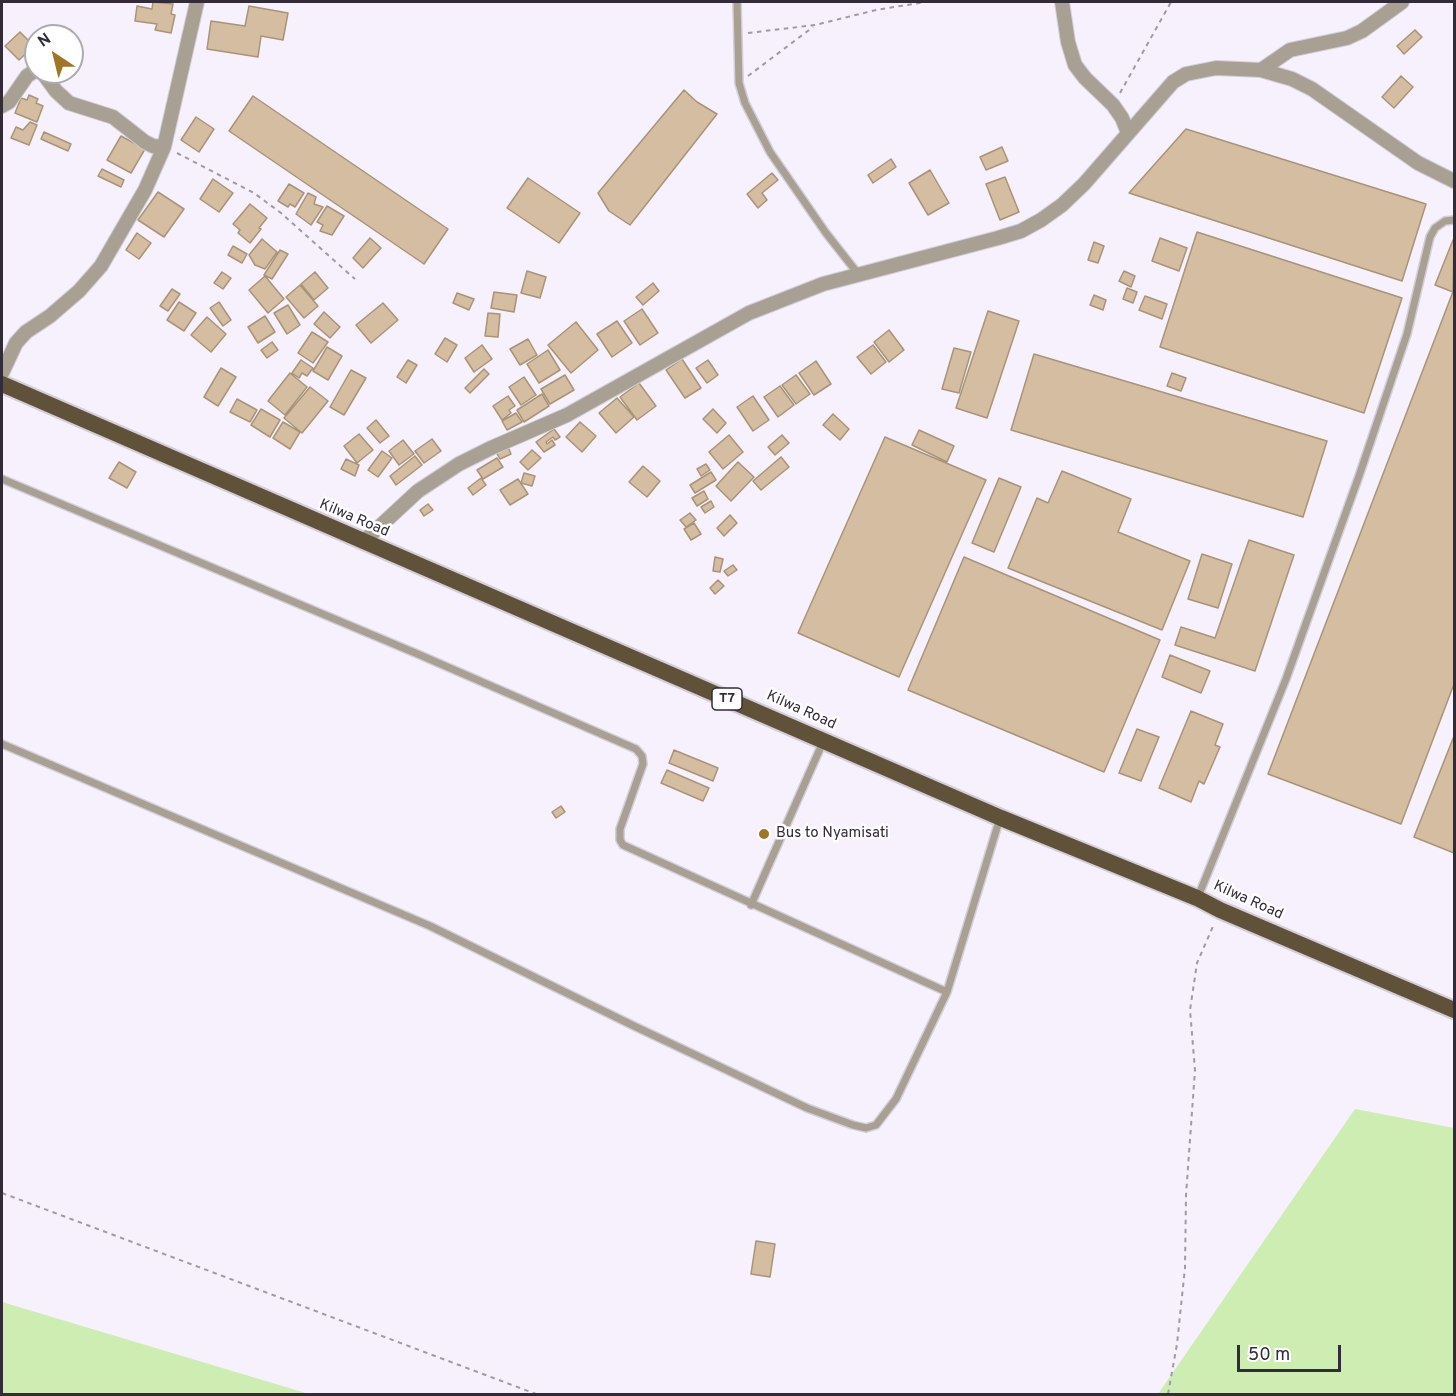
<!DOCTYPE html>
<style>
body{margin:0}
#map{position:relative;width:1456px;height:1396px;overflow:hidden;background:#f7f0fd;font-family:Overpass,sans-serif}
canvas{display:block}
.frame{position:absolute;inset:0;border:3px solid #332c38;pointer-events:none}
.north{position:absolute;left:24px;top:24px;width:60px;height:60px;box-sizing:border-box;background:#fff;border:2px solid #adabaf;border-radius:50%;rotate:325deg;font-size:16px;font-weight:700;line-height:24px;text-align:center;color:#332c38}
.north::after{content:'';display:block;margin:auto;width:21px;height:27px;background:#9f7624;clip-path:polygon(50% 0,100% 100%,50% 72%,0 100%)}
.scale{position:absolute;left:1237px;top:1345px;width:104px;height:27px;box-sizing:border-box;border:3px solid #332c38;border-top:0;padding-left:8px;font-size:18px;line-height:21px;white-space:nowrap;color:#332c38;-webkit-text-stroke:4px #fff;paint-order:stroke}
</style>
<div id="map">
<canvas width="1456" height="1396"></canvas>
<div class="frame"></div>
<div class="north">N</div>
<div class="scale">50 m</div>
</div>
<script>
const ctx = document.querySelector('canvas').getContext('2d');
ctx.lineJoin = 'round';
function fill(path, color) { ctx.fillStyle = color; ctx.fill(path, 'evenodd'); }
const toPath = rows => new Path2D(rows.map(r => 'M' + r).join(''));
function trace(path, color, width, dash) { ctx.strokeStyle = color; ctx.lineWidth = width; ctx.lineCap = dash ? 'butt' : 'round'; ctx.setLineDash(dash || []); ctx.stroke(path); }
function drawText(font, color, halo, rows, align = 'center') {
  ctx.font = font + ' Overpass,sans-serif'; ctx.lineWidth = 5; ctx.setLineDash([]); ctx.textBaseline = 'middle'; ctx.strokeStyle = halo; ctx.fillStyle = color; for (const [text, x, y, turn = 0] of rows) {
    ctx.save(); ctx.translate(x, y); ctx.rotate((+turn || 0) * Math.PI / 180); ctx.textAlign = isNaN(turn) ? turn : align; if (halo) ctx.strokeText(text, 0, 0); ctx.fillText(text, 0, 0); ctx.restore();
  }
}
fill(toPath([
 [1355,1109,1454,1128,1454,1394,1158,1394],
 [2,1302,309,1394,2,1394]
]), '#cdedb2');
const building = toPath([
 [153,2,173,4,171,14,175,15,171,33,155,30,157,24,135,21,137,6,152,9,153,2],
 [249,6,288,13,283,40,261,36,258,57,207,49,211,21,245,26,249,6],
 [1415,30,1422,37,1404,54,1397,46,1415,30],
 [20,32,34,46,19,60,5,46,20,32],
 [1401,76,1413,87,1394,108,1382,97,1401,76],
 [684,90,697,102,717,114,630,225,609,211,598,193,684,90],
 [29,95,38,99,36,103,43,106,37,122,15,113,21,98,27,100,29,95],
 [253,96,448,229,424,264,229,131,253,96],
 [196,117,214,129,199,152,181,140,196,117],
 [30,122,37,125,29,145,11,138,16,127,23,130,30,122],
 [1186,129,1426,204,1402,281,1129,193,1186,129],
 [44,132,71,144,68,151,41,139,44,132],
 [121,136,145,149,131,173,107,160,121,136],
 [1002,147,1008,161,986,170,980,157,1002,147],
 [891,159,896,167,873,183,868,175,891,159],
 [102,169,124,180,121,187,98,176,102,169],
 [930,170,949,203,928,215,909,183,930,170],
 [772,173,778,180,762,193,767,200,758,208,747,194,772,173],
 [1005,177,1019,212,1000,220,986,184,1005,177],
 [528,178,580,213,559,243,507,208,528,178],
 [213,179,233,193,219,212,200,199,213,179],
 [289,184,304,193,295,207,290,204,288,207,278,201,289,184],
 [158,192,184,209,164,237,138,220,158,192],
 [308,193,316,197,314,204,323,207,311,225,296,214,308,193],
 [250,204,267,218,259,228,261,229,250,243,238,233,240,230,233,224,250,204],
 [327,206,344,216,332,235,320,231,323,225,317,222,327,206],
 [1197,232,1402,298,1364,413,1160,347,1197,232],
 [137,233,151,243,139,259,126,250,137,233],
 [370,238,381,248,363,268,353,258,370,238],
 [1160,238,1187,248,1179,271,1152,261,1160,238],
 [262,239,277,252,265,269,255,265,249,255,262,239],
 [1453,240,1454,241,1453,292,1435,285,1453,240],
 [1094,242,1104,246,1098,263,1088,260,1094,242],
 [233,246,247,254,242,263,228,255,233,246],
 [280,250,288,254,272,279,264,275,280,250],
 [527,271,546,277,540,298,521,293,527,271],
 [1124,271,1135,276,1131,287,1119,281,1124,271],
 [222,272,231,278,223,289,214,283,222,272],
 [315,272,328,288,314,300,301,284,315,272],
 [265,276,284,299,268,313,249,290,265,276],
 [653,283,659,291,643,305,636,297,653,283],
 [300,285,318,306,304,318,286,297,300,285],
 [1127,288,1137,292,1133,303,1123,299,1127,288],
 [172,289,180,294,168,311,160,306,172,289],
 [1454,289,1454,684,1401,824,1268,774,1454,289],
 [494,292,517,295,514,312,491,308,494,292],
 [457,293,474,299,469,310,453,303,457,293],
 [1094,295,1106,300,1103,310,1090,305,1094,295],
 [1145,296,1167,304,1162,319,1139,310,1145,296],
 [179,302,196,313,184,331,167,320,179,302],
 [219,302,231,320,223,326,210,308,219,302],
 [383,303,398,320,371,343,356,325,383,303],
 [288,305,300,325,287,334,274,313,288,305],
 [642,309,658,333,640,345,624,321,642,309],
 [988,311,1019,321,987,418,956,408,988,311],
 [324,312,340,327,330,338,314,324,324,312],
 [488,313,500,314,498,337,485,336,488,313],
 [265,316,275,332,258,343,248,327,265,316],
 [207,317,226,334,211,352,191,335,207,317],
 [617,321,632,343,612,357,597,334,617,321],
 [576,322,598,350,571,373,548,345,576,322],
 [889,330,904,350,889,362,874,342,889,330],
 [312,332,328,342,313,363,298,353,312,332],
 [445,338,457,345,447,362,435,354,445,338],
 [528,339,537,355,520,365,510,349,528,339],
 [272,342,278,350,267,358,261,350,272,342],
 [482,345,492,359,474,372,465,358,482,345],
 [873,345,886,362,871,374,857,357,873,345],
 [327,347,342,356,328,380,313,371,327,347],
 [954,348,971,352,959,393,942,389,954,348],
 [548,350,560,370,539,383,527,364,548,350],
 [1034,354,1327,441,1303,517,1011,430,1034,354],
 [682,359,701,388,685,398,666,370,682,359],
 [301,360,313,368,307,376,302,373,299,378,292,373,301,360],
 [408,360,417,365,406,383,397,377,408,360],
 [708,360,718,375,707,383,696,368,708,360],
 [816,361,831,384,814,395,799,373,816,361],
 [221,368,236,377,218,406,204,397,221,368],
 [484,369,489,374,470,393,465,388,484,369],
 [351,370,366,378,344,415,330,407,351,370],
 [290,373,307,387,285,415,268,401,290,373],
 [1172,373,1186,378,1181,391,1167,386,1172,373],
 [565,375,574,390,550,404,541,389,565,375],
 [796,375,810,394,796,404,782,385,796,375],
 [524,377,536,395,521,405,509,387,524,377],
 [639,383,656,406,637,420,620,397,639,383],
 [780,386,794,405,778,417,764,397,780,386],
 [310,387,328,401,302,433,284,418,310,387],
 [542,394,549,406,524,422,517,410,542,394],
 [508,396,515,406,509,410,511,413,502,420,493,406,508,396],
 [753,396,769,420,753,431,737,407,753,396],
 [617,398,634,417,616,433,599,413,617,398],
 [237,399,257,410,250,422,230,412,237,399],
 [261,409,280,420,270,437,251,425,261,409],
 [713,409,726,423,717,433,703,419,713,409],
 [516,413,522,422,507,430,502,421,516,413],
 [833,414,849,429,840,440,823,425,833,414],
 [376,420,389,436,380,443,367,428,376,420],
 [283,422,300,432,290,449,273,438,283,422],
 [580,422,596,436,582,452,566,437,580,422],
 [554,429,560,437,555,440,553,437,546,442,547,444,552,440,555,445,544,452,536,442,554,429],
 [919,430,954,446,947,462,912,445,919,430],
 [359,434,373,450,357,463,344,446,359,434],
 [729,435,743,452,723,469,709,452,729,435],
 [782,435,789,443,775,455,768,447,782,435],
 [885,437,986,480,899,677,798,633,885,437],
 [432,439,441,451,424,463,415,451,432,439],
 [403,440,414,454,399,465,389,451,403,440],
 [508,447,511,454,500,459,496,452,508,447],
 [532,450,541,458,528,470,520,462,532,450],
 [382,451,392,458,378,477,368,470,382,451],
 [415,456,422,465,396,485,390,476,415,456],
 [781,457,789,467,761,490,753,481,781,457],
 [497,458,503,467,483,479,477,470,497,458],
 [346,459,359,465,355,476,341,469,346,459],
 [119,462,136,472,127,488,109,478,119,462],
 [738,462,754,477,731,501,716,486,738,462],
 [706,464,710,470,701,476,697,469,706,464],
 [643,466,660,481,647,497,629,482,643,466],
 [1062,471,1131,499,1118,532,1190,561,1162,630,1008,568,1037,498,1048,503,1062,471],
 [711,472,716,480,695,493,690,485,711,472],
 [524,473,535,476,532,486,521,483,524,473],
 [481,478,486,485,473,495,468,488,481,478],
 [999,478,1021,487,994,552,972,543,999,478],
 [518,479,528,494,510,505,500,490,518,479],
 [704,491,708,499,697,506,692,498,704,491],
 [711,501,714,507,705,513,701,507,711,501],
 [428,504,433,510,424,516,420,510,428,504],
 [690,513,696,520,686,527,680,520,690,513],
 [730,515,737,523,724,536,717,528,730,515],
 [694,523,701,534,691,540,684,529,694,523],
 [1249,540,1294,555,1255,671,1175,645,1181,627,1215,638,1249,540],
 [1202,554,1232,564,1218,608,1188,599,1202,554],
 [715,557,723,559,720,572,713,571,715,557],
 [964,557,1160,640,1104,772,908,690,964,557],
 [733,565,737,570,728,576,724,571,733,565],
 [718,580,724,586,715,594,710,588,718,580],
 [1170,655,1210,671,1201,693,1162,677,1170,655],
 [1191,711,1223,724,1215,745,1220,747,1204,784,1199,781,1191,802,1159,788,1191,711],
 [1137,729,1159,737,1141,781,1119,773,1137,729],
 [1454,736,1454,853,1414,837,1454,736],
 [674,750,718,768,713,781,669,763,674,750],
 [667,770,709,788,703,801,661,783,667,770],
 [561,806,565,812,556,818,552,812,561,806],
 [756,1241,775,1244,770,1277,751,1274,756,1241]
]);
fill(building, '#d4bda0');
trace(building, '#a99478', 1.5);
const service = toPath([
 [737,2,739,83,745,103,770,152,826,233,859,275],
 [2,479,420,655,636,749,642,756,643,764,620,829,620,840,623,845,947,992],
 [2,744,430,926,634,1026,807,1108,853,1125,866,1128,876,1125,896,1099,947,992,1000,818],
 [1198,897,1286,679,1359,476,1407,334,1430,237,1435,228,1445,221,1454,220],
 [751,905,823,742]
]);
const minor = toPath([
 [1062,2,1068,42,1075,65,1085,78,1113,105,1122,118,1128,133],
 [1261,70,1290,50,1347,38,1362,31,1402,2],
 [42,72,56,91,69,103,113,117,145,142,153,146,164,147],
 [2,106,9,102,27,76,36,70],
 [2,373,16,343,26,332,50,316,79,291,101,266,145,190,164,147,197,2],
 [363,542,418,491,459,464,491,448,567,415,749,313,823,284,998,238,1021,231,1041,220,1062,205,1084,184,1173,82,1186,74,1216,68,1261,70,1292,79,1312,89,1418,163,1454,181]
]);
const trunk = toPath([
 [2,384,1001,818,1197,898,1220,910,1454,1010]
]);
trace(service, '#d4cdda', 10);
trace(minor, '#d4cdda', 16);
trace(trunk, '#d4cdda', 20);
trace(toPath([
 [748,33,815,25,876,10,925,2],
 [748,76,813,27],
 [1120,93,1171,2],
 [177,153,254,193,281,213,355,279],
 [2,1193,536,1394],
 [1168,1394,1177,1344,1185,1268,1186,1195,1195,1070,1190,1010,1197,963,1214,924]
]), '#a099a6', 2, [4.5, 4.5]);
trace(service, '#a8a193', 7);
trace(minor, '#a8a193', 14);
trace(trunk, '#605238', 16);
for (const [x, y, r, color] of [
 [764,834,6,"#9f7624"]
]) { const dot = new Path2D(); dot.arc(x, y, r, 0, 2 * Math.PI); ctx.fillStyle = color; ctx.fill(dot); trace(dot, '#fff', 2); }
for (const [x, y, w] of [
 [727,699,30]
]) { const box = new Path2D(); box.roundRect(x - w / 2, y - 11, w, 22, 4.5); ctx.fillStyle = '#fff'; ctx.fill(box); trace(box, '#332c38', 1.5); }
drawText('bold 14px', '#332c38', null, [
 ["T7",727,699]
]);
drawText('15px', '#332c38', '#fff', [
 ["Kilwa Road",354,519,23],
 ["Kilwa Road",801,711,24],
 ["Kilwa Road",1248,901,24]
]);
drawText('15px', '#332c38', '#fff', [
 ["Bus to Nyamisati",776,834]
], 'left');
</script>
